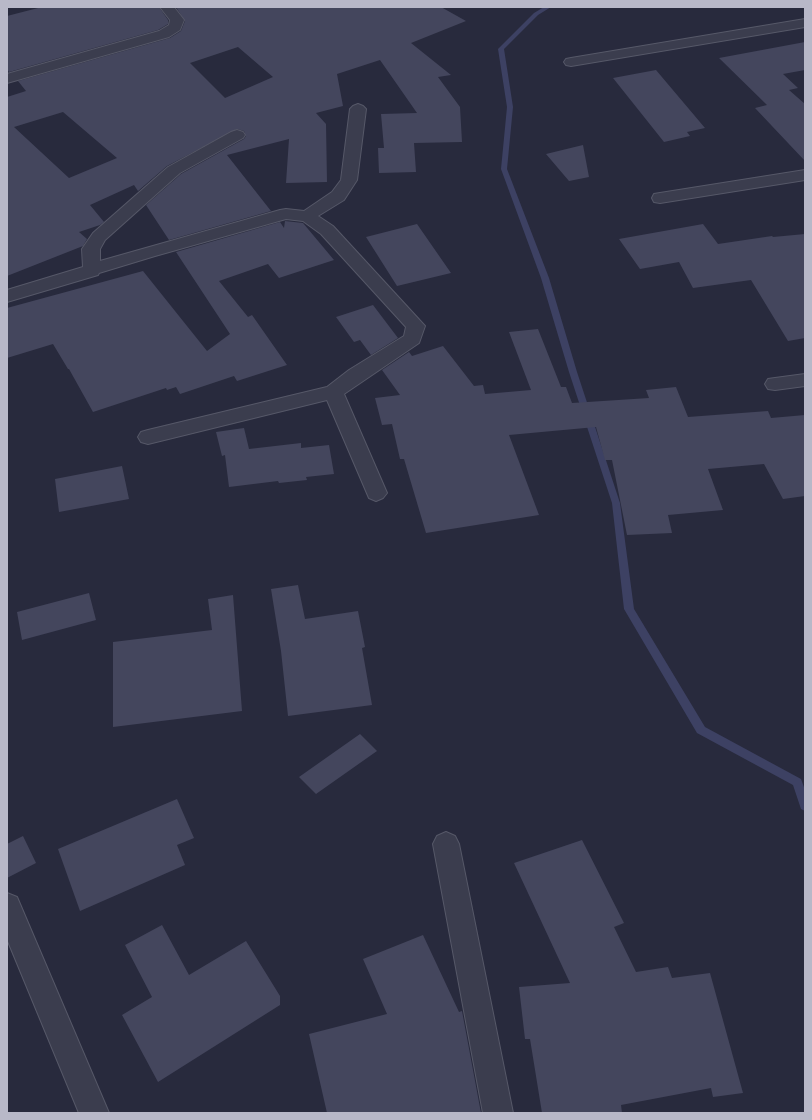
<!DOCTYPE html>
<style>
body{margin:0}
#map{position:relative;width:812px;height:1120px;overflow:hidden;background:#282a3d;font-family:Arial,sans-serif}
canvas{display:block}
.frame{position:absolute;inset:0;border:8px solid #b8b8c8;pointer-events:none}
</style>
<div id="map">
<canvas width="812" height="1120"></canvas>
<div class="frame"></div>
</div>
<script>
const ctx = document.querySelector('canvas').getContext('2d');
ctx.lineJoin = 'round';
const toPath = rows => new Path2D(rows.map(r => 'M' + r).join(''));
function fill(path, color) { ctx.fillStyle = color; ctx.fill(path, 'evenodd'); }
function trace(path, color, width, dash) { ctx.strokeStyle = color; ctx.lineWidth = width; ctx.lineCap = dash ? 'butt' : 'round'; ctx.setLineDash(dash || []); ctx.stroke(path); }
fill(toPath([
 [544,7,551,7,538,15,504,49,513,107,507,169,549,278,577,372,620,503,634,609,705,727,801,779,805,790,805,811,801,809,793,785,697,733,624,609,612,503,569,372,541,278,501,169,507,107,498,49,534,13,544,7]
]), '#3d4163');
fill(toPath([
 [42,7,159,7,168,20,168,24,158,30,9,72,7,69,7,16],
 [176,7,441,7,466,21,411,43,451,75,438,77,460,107,462,142,414,143,416,172,379,173,378,148,384,148,381,114,417,113,380,60,337,74,343,106,316,113,326,124,327,182,286,183,289,139,227,155,271,211,169,240,146,205,181,174,244,139,246,136,244,131,237,129,167,166,138,191,134,185,90,205,104,222,100,225,79,232,87,239,83,246,7,276,7,97,26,91,18,81,170,38,181,31,185,21],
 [238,47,273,77,225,98,190,63],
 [63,112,117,158,69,178,14,127],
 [805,42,805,70,783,74,798,88,789,90,805,104,805,161,755,108,767,105,719,58],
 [656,70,705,128,687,132,690,136,664,142,613,78],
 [583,145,589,177,569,181,546,154],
 [285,221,303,223,334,260,279,278,268,264,219,281,248,317,252,315,287,365,237,381,234,376,180,394,176,387,167,390,166,388,93,412,69,369,68,369,53,344,7,358,7,308,143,271,207,351,230,334,176,252,280,222,284,228],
 [417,224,451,273,397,286,366,237],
 [703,224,718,244,772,236,773,237,805,234,805,338,788,341,751,280,693,288,679,262,640,269,619,239],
 [373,305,398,338,371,355,360,340,354,342,336,317],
 [538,329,561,387,566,387,572,403,649,398,646,390,676,387,688,417,768,411,771,418,805,415,805,496,783,499,764,464,708,469,723,510,668,515,672,533,627,535,612,460,605,460,596,427,509,435,539,515,426,533,404,459,400,459,392,424,382,425,375,398,400,395,382,370,409,352,412,356,443,346,474,386,483,385,485,394,531,390,509,332],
 [244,428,249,449,301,443,301,448,329,445,334,474,306,477,307,480,279,483,278,481,229,487,225,455,222,456,216,432],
 [122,466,129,499,59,512,55,479],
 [298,585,305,619,358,611,365,647,362,648,372,705,288,716,281,651,271,589],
 [89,593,96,620,22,640,17,612],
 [233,595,242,711,113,727,113,642,212,630,208,599],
 [360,734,377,751,316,794,299,777],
 [177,799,194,838,177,845,185,865,80,911,58,849],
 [23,836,36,863,7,878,7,844],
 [582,840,624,923,614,927,636,972,668,967,672,978,710,973,743,1093,713,1097,711,1088,621,1105,622,1113,542,1113,530,1039,525,1039,519,987,570,983,514,863],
 [162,925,189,975,246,941,280,996,280,1005,158,1082,122,1015,152,997,125,945],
 [423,935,459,1012,462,1011,481,1113,327,1113,309,1034,387,1014,363,959]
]), '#44465d');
const minor = toPath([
 [160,7,174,7,184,20,180,30,169,37,7,83,7,74,159,31,169,25,170,20,160,7],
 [805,19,805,27,571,66,566,65,564,62,566,59,571,58,805,19],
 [358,104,363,106,366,109,357,180,344,200,318,216,333,226,425,326,419,343,344,394,387,493,383,498,376,501,369,498,327,400,148,444,141,442,138,437,141,432,148,430,327,387,349,370,404,336,406,327,321,234,303,221,286,219,155,256,99,273,98,275,7,302,7,290,83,267,82,249,93,233,168,167,231,132,237,130,243,132,245,135,243,138,180,173,105,240,100,249,100,261,280,210,286,209,304,211,332,192,341,180,350,109,353,106,358,104],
 [805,170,805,180,660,203,654,202,652,198,654,194,660,193,805,170],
 [805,374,805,386,775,390,768,389,765,384,768,379,775,378,805,374],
 [446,832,455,836,459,844,513,1113,483,1113,433,844,437,836,446,832],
 [7,893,17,897,109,1113,79,1113,7,939,7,893]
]);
trace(minor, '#565868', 2);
fill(minor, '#3b3d4e');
</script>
